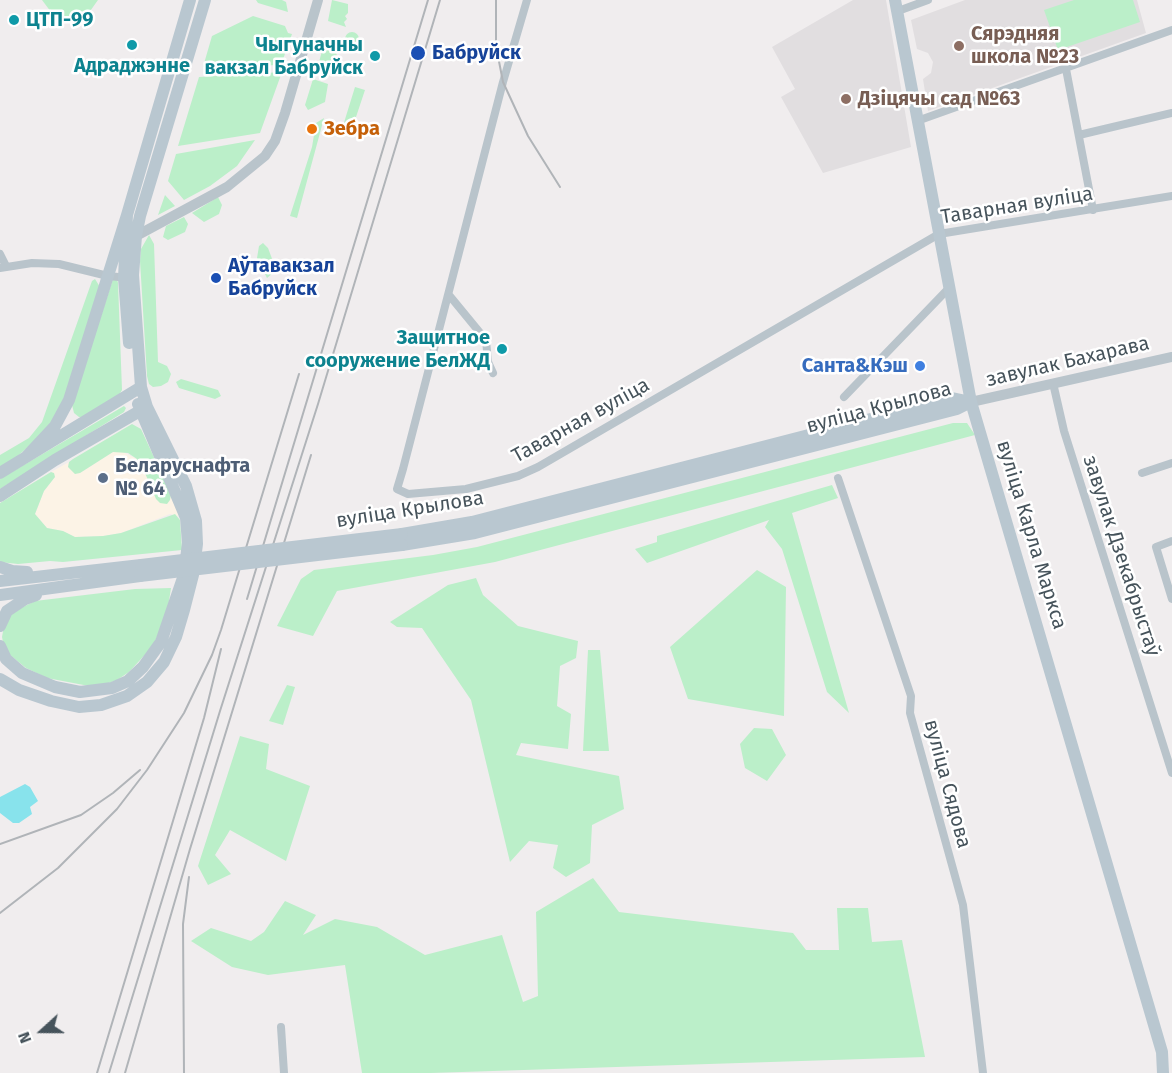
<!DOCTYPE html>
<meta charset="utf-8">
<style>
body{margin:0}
#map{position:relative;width:1172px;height:1073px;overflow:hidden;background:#f0edee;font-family:"Fira Sans",sans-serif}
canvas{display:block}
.north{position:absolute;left:12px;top:1001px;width:60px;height:60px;-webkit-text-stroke:4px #fff;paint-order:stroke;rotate:249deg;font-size:16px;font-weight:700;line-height:24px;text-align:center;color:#46535b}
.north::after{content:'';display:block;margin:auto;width:21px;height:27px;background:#46535b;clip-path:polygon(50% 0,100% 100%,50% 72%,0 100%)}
</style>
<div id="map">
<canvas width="1172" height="1073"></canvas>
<div class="north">N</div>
</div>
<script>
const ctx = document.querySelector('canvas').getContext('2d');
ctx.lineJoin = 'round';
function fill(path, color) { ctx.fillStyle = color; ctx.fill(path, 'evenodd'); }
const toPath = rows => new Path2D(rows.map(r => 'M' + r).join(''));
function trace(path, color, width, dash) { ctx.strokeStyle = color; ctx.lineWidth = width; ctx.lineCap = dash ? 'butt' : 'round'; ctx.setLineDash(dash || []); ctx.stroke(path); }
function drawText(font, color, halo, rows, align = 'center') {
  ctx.font = font + ' "Fira Sans",sans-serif'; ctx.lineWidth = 5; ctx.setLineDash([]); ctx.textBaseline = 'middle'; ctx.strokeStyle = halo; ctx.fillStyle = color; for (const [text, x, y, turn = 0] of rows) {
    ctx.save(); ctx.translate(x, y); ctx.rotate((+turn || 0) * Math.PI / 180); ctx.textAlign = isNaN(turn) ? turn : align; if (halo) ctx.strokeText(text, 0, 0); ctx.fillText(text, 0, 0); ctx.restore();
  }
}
fill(toPath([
 [121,451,137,459,142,466,171,494,179,516,170,514,121,533,103,536,75,537,63,531,47,528,35,514,44,491,55,477,51,472,69,462,68,467,80,473,113,452]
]), '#fcf3e6');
fill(toPath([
 [853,0,886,0,911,147,823,173,781,97,795,89,772,47],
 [965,0,1137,0,1146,33,928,111,923,79,931,73,933,62,928,53,917,49,911,20]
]), '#e1dee0');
fill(toPath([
 [42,0,98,0,88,14,80,12,73,22,57,20],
 [256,0,282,0,286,2,288,12,258,3],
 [332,0,348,4,348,13,345,16,347,19,344,22,346,27,328,21],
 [1074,0,1133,0,1140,22,1058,50,1044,10],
 [253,16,285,26,288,33,292,34,281,65,203,67,212,36],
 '345 39a7 7 0 1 1 14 0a7 7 0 1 1-14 0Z',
 [325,40,339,44,335,49,335,53,337,54,332,61,335,64,329,72,329,77,316,73],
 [282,72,260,133,178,146,199,77],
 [313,79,328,84,325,102,308,110,305,105],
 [355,87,365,90,351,132,342,129],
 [324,118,297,218,290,216,312,147,316,123],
 [255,140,237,166,210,186,184,200,168,181,176,154],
 [165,195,175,206,158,215],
 [218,197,222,205,219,214,204,222,192,213],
 [184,217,188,224,185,232,168,240,163,237,166,226],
 [149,235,154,244,158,362,167,366,171,374,168,382,161,386,153,387,149,384,147,376,140,261,141,249],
 [263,243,268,248,274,264,273,273,267,278,257,258,259,246],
 [95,279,100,287,67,392,53,420,39,437,11,462,0,468,0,455,29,438,42,422,92,281],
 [113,279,117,279,118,283,122,390,119,395,83,417,79,417,74,413,72,405],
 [181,379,218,390,221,396,215,399,179,388,176,382],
 [124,406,126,408,124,412,0,489,0,479],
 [953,423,967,423,975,435,495,562,337,591,313,636,277,626,301,579,314,570,433,555,477,547],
 [132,424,141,429,171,494,170,500,167,504,160,503,156,499,142,466,137,459,128,453,113,452,80,473,75,474,68,467,69,462,73,459],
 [51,472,54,473,55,477,44,491,35,514,47,528,63,531,75,537,103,536,121,533,175,514,180,520,182,550,63,562,50,561,18,564,0,562,0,503],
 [832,485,838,498,792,513,849,713,827,692,782,549,765,527,769,520,647,563,635,549,657,542,657,536],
 [757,570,786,587,784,716,688,699,670,647],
 [476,578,483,595,518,626,578,641,576,658,560,666,557,706,571,714,568,749,521,743,516,755,619,776,624,809,592,825,590,863,566,877,553,868,558,845,529,841,510,862,471,700,422,628,397,627,390,622,448,585],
 [171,588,167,614,153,646,129,672,117,680,103,685,89,686,47,678,26,668,10,655,4,647,2,637,4,626,8,618,15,611,35,601,135,589],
 [588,650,600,650,609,751,583,751],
 [287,685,295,687,283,725,269,721],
 [754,728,772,729,786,755,767,781,745,768,740,744],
 [240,736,269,744,266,769,310,786,286,861,230,830,215,855,231,874,208,885,198,866],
 [593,878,619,912,793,933,806,950,839,950,837,908,868,908,872,942,902,940,925,1057,431,1073,362,1073,345,965,268,975,232,967,191,941,211,928,251,941,264,932,285,901,316,915,303,935,335,919,377,927,425,955,502,935,523,1002,538,996,536,912]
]), '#bbefc9');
fill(toPath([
 [25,784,30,787,38,801,30,807,32,814,19,823,13,823,0,813,0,797]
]), '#88e3ec');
trace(toPath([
 [527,0,503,82,403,469,397,489,408,494,466,489,518,476,538,467,939,234,1172,196],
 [898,11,928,0],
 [1066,69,1093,210],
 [917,121,1172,30],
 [1079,135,1172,113],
 [0,254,6,266],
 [0,268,32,263,59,264,108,276,129,278],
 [449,295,486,340,488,362,493,373],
 [1053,383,1064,431,1172,773],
 [844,397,949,288],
 [1142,473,1172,463],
 [838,478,911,696,910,713,963,905,983,1073],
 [1172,541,1156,547,1172,599],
 [281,1027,284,1073]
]), '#b9c4cb', 8);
trace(toPath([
 [136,236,227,187,265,156,275,141,285,113,318,0],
 [971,402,1172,357]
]), '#b9c4cb', 10);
trace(toPath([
 [895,0,971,402,1162,1052,1163,1073],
 [127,215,124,278,129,343],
 [26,457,55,426,69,400,127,215,190,0],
 [0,473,141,387],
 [0,496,55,460,145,408],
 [402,534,472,522,952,398,971,402],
 [402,545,475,533,957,409,971,402],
 [0,567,12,571,27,572],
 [0,581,141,565],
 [0,595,140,576],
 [0,626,7,611,25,599,36,595],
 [0,646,6,659,22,673,55,687,80,692,112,688,128,681,143,667,161,642,184,575,188,543,186,518,138,404],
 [0,679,19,690,51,701,79,707,101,705,127,696,147,682,164,662,176,637,184,610,193,575,197,544,196,521,186,486,147,407,141,387,133,275,136,236,140,216,205,0]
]), '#b9c7d0', 12);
trace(toPath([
 [496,0,496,46,503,82,528,136,560,187],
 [247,599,428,0],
 [0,844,81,815,113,793,140,770],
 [0,913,58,868,117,809,147,770,184,713,212,655,221,630,299,374],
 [97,1073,204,718,221,649],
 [109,1073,220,711,318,404,440,0],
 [125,1073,190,849,311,455],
 [184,1073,183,924,189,877]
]), '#b0b4b8', 2);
trace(toPath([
 [141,565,402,534],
 [140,576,402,545]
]), '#b9c7d0', 12);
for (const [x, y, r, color] of [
 [14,20,6,"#0f9aa8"],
 [132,45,6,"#0f9aa8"],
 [959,46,6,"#8d6e63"],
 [418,53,8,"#1a4fb4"],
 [375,56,6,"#0f9aa8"],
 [846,99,6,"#8d6e63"],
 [312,129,6,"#e8710a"],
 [216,278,6,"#1a4fb4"],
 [502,349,6,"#0f9aa8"],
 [920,366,6,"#3f7fe0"],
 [103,478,6,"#5c6f8a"]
]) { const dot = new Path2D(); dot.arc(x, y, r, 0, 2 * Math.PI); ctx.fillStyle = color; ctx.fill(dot); trace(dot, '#fff', 2); }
drawText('bold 20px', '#0d838f', '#fff', [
 ["ЦТП-99",26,20,"left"],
 ["Чыгуначны",363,45],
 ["вакзал Бабруйск",363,68],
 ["Адраджэнне",132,66,"center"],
 ["Защитное",490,338],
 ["сооружение БелЖД",490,361]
], 'right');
drawText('bold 20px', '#785e54', '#fff', [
 ["Сярэдняя",971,34],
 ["школа №23",971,57],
 ["Дзіцячы сад №63",858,99]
], 'left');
drawText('bold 20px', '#164399', '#fff', [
 ["Бабруйск",432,53],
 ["Аўтавакзал",228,266],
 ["Бабруйск",228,289]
], 'left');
drawText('bold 20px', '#c56008', '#fff', [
 ["Зебра",324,129]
], 'left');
drawText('20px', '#46535b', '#fff', [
 ["Таварная вуліца",1017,206,-9],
 ["завулак Бахарава",1068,362,-13],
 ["вуліца Крылова",879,408,-15],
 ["Таварная вуліца",581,421,-29],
 ["вуліца Крылова",410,510,-9],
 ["вуліца Карла Маркса",1031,535,73],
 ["завулак Дзекабрыстаў",1121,556,72],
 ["вуліца Сядова",947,784,75]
]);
drawText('bold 20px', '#366cbe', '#fff', [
 ["Санта&Кэш",908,366]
], 'right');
drawText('bold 20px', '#4e5e75', '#fff', [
 ["Беларуснафта",115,466],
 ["№ 64",115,489]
], 'left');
</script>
